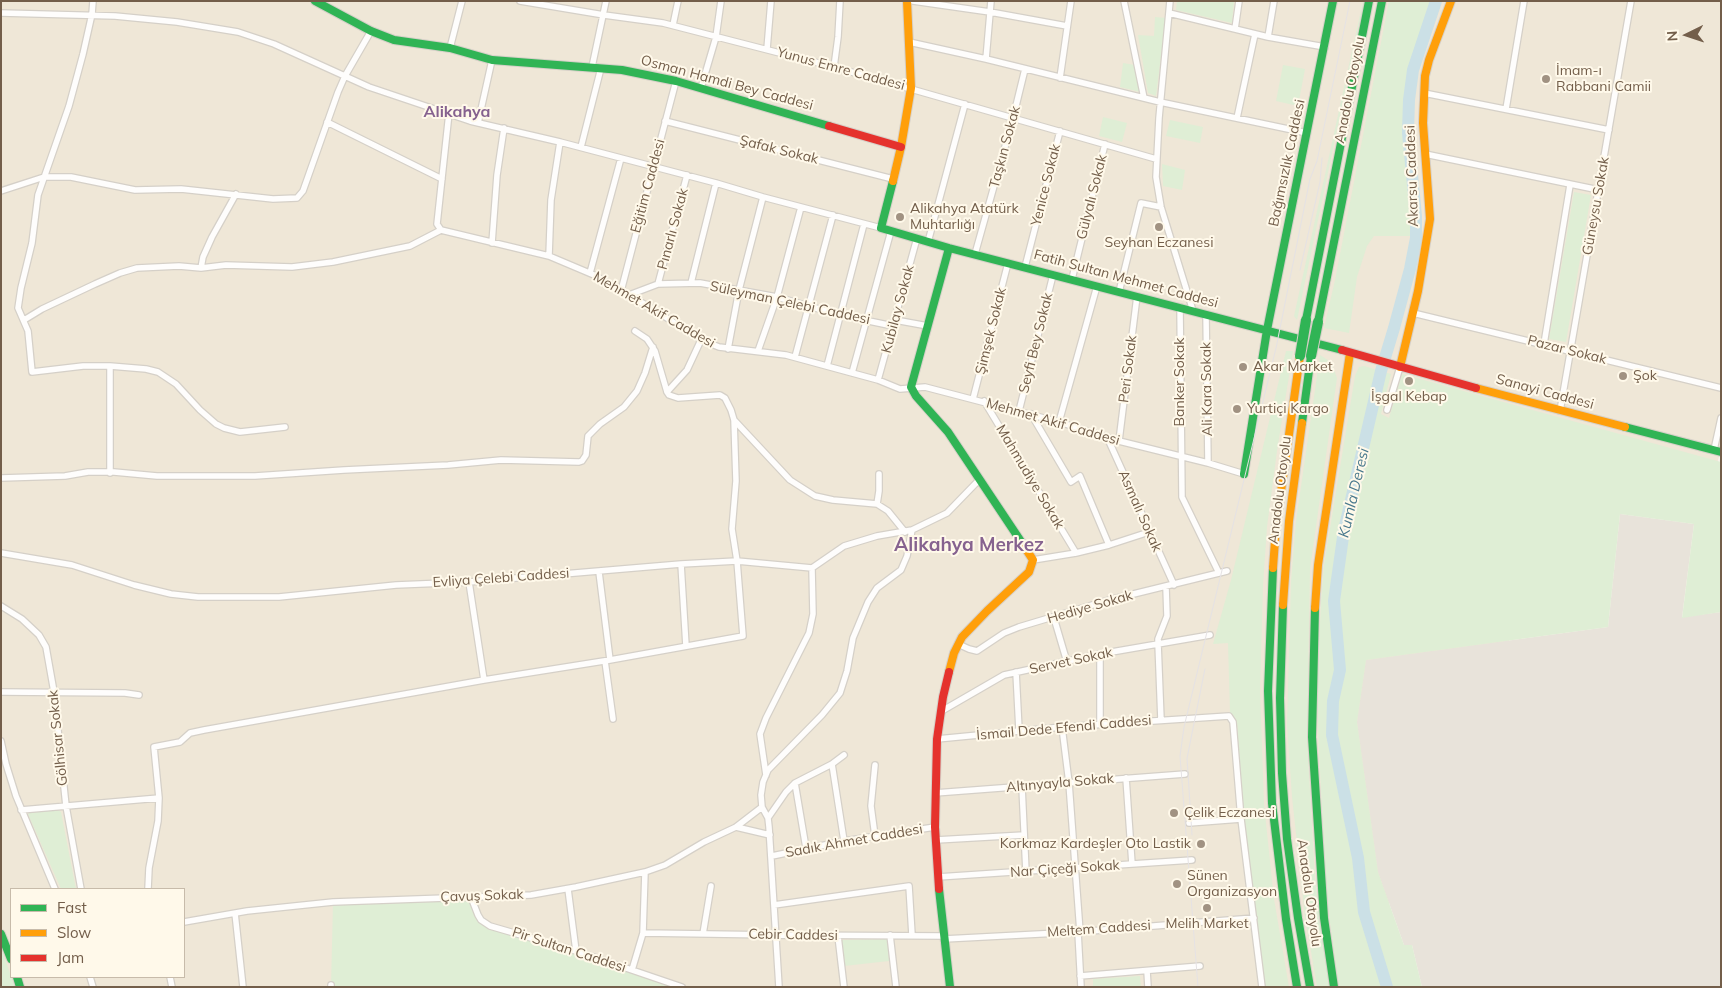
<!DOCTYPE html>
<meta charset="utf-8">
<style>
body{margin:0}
#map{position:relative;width:1722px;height:988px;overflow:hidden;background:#f6f3ea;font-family:Mulish,sans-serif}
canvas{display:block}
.frame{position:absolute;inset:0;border:2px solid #735e4a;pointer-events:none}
.legend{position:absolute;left:10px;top:888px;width:175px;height:90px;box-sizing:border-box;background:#fff9ea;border:1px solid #c7bbaa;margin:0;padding:6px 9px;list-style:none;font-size:15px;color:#735e4a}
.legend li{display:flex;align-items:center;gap:10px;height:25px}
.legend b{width:25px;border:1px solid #c7bbaa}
.north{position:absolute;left:1662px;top:10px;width:50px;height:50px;-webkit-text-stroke:4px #fff9ea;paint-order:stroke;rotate:266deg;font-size:14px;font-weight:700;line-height:20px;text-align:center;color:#735e4a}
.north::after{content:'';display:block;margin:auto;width:18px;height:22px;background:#735e4a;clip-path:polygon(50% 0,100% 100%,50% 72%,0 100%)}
</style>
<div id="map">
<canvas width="1722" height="988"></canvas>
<div class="frame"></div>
<ul class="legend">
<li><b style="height:6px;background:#30b455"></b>Fast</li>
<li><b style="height:6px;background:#ff9f0a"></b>Slow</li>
<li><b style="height:6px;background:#e5322d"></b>Jam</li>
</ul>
<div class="north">N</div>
</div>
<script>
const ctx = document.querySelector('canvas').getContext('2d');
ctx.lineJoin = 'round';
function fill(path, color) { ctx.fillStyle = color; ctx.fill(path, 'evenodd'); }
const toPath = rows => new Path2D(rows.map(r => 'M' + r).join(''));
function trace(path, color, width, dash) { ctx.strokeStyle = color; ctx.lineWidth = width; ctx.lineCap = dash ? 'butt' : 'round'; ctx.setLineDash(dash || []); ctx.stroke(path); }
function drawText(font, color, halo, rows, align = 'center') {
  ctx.font = font + ' Mulish,sans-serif'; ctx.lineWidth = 4; ctx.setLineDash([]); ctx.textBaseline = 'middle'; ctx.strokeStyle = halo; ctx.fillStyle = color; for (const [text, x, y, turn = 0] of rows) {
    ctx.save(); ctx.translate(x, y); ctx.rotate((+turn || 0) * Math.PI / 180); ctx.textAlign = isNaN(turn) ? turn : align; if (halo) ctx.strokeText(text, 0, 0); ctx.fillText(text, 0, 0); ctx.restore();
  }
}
fill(toPath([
 [1,1,1721,1,1721,451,1714,472,1601,439,1351,987,1,987],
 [11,889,184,889,184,977,11,977]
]), '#efe7d7');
fill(toPath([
 [1620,514,1694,524,1682,617,1721,612,1721,987,1422,987,1412,945,1404,945,1378,872,1357,722,1366,660,1608,627]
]), '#e8e3da');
fill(toPath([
 [1177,1,1234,1,1232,23,1176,10],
 [1363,1,1364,1,1297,320,1294,316],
 [1389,1,1432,1,1410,63,1406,86,1403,125,1412,220,1410,236,1374,236,1367,246,1357,277,1349,333,1324,328,1335,280],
 [1155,17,1166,18,1156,96,1148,93,1138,35,1154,36],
 [1123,63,1135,65,1140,92,1120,87],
 [1283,65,1305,69,1298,106,1276,101],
 [1103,117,1127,123,1122,142,1099,136],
 [1170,120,1203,127,1200,143,1166,136],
 [1162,164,1185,170,1182,190,1163,186],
 [1574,192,1591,195,1566,342,1549,339],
 [1286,351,1293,351,1277,451,1267,527,1263,586,1260,691,1264,804,1274,899,1289,987,1265,987,1243,819,1237,722,1230,713,1228,643,1213,644,1231,580],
 [1320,355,1331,362,1337,378,1310,569,1307,739,1315,880,1329,987,1317,987,1305,916,1292,797,1287,724,1291,581,1296,521],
 [1364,366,1391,374,1381,414,1389,418,1402,374,1721,462,1721,612,1682,618,1694,524,1620,514,1608,627,1366,660,1357,722,1378,872,1404,945,1412,945,1422,987,1339,987,1327,901,1319,752,1317,691,1321,602,1324,565,1355,376,1359,367],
 [58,810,61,812,76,889,61,889,28,814,31,812],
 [471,897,485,923,682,987,331,987,333,902],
 [888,939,889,961,844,966,841,940],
 [1,948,2,951,15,987,1,987],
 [1140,976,1141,987,1093,987,1093,979]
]), '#dfeed5');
trace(toPath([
 [1387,987,1364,912,1358,858,1332,735,1333,701,1340,670,1334,601,1344,530,1381,371,1394,328,1410,269,1416,238,1416,216,1408,133,1409,100,1413,70,1436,1]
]), '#cbe0e6', 12);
const street = toPath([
 [93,1,92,14,83,54,69,106,38,195,32,243,21,288,18,308,28,331,32,372,83,366,110,366,110,473],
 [520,1,604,15,663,23,834,67,1156,159],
 [913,1,990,12,1067,26],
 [1124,1,1144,98],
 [1170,1,1159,118,1156,177,1161,207,1193,311],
 [1,13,115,16,177,22,238,32,274,44,369,87,470,121,560,142,551,200,549,256],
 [1169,13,1268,37,1325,47],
 [673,25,678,1],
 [1235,29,1239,1],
 [1268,37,1274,1],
 [909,42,986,59,1160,102,1307,133],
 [450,48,462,1],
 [767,49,771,1],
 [986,59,991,1],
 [592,67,606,1],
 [834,67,838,37,840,1],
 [1060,78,1071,1],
 [701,88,716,37,721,1],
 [1424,93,1609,130],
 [1506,109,1524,1],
 [449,113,437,224,441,230,549,256,594,275,656,311,701,340,719,347,786,355,878,380,900,389,925,387,1059,422,1119,441,1208,463,1244,474],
 [1237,118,1255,34],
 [665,121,893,179],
 [327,122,442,179],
 [478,123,492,60],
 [560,142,716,183,763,197,881,228],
 [581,147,601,68],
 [1425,154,1599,190],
 [1,191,44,177,71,177,135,190,181,189,273,199,297,198,303,191,338,92,345,76,371,31],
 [928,242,965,104],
 [492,243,497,175,504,128],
 [975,254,1013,118,1025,69],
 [1025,267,1060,131],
 [201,268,203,257,212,237,236,194],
 [590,273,621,158],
 [1072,279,1105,144],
 [691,283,716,183],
 [658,284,687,175],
 [621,291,676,81],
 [1119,292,1141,203,1161,207],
 [629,295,658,284,700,283,777,297,840,315,893,326],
 [1180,307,1182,497,1219,573],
 [1413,313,1721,388],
 [1206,314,1208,463],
 [24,320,42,309,95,284,120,273,137,268,179,266,201,268,226,265,292,267,333,262,410,246,441,230],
 [895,320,928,326],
 [1544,344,1570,185],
 [728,349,739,290,763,197],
 [758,351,777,297,801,207],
 [795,357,833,215],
 [110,366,146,369,158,372,176,384,200,410,216,424,224,428,240,432,285,427],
 [827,366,864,224],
 [852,373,891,231],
 [878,380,917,238],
 [667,392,687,370,701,340],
 [973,399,1008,263],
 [984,401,1076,553],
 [1387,410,1400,367],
 [1019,411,1053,275],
 [1560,411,1631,1],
 [1031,414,1071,482,1080,476,1109,545],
 [734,420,790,480,815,496,833,500,877,504,888,511,905,532],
 [1059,422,1097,286],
 [1107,437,1174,585],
 [1119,441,1137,296],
 [1714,450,1721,418],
 [1,478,65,476,88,472,114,472,157,476,255,476,344,470,448,465,501,460,579,462,582,461,586,455,588,436,600,424,624,407,637,391,645,373,653,347],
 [877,504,879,491,879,474],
 [1,553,72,565,134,585,171,594,198,597,279,597,396,585,469,582,681,564,737,561,812,568,844,546,877,536,912,530,947,513,979,480],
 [1033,560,1076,553,1109,545,1149,532],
 [681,564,686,646],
 [599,572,610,660],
 [469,582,484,680],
 [1,606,22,619,39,635,46,647,54,692,66,806,81,889],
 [1054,618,1067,662],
 [958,644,969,649,977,651,1004,633,1019,627,1109,600,1227,571],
 [605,661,613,719],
 [1016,672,1019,730],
 [1,692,125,693,139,695],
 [940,712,1004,675,1100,654,1210,635],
 [1161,720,1158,643,1158,639,1167,616,1166,587],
 [1100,724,1100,654],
 [1062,727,1069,783,1080,932],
 [937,739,1062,727,1229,716,1233,722,1241,819,1262,987],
 [1,741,6,764,16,796,55,889],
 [832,764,844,841],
 [766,775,760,734,766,718,809,633,813,614,812,568],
 [1126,778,1132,864],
 [795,783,806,848],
 [1022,787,1026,872],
 [935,793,1185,774],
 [21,810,159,798],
 [768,818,786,792,795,783,832,764,844,755],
 [1189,823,1241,819],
 [736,827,770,835],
 [875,836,871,806,875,765],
 [936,840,1024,835],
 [772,856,844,841,935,827],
 [938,877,1192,860],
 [148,889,149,868,158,821,159,798,154,747,180,742,190,733,204,730,484,680,610,660,743,636,737,561,732,529,736,481,734,420,731,410,725,398,720,395,678,398,669,395,667,392,655,351,647,339,635,331],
 [568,889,576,951],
 [471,897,478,915,481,920,490,926,576,951,682,987],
 [774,905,909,886,912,935],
 [235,913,243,987],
 [184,922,247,911,333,902,531,895,576,887,645,872,665,865,704,842,736,827,762,807],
 [1078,932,1081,987],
 [643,933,775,935,944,936],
 [703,934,711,886],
 [890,935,896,987],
 [838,936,844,987],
 [944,939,1078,932,1254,918],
 [632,970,643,933,645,872],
 [1147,971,1148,987],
 [1080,976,1200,966],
 [90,977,93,987],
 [170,977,172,987],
 [331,987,331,985],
 [779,987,769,827,768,818,762,807,761,795,763,782,768,770,822,715,840,693,847,671,853,638,868,602,877,588,901,570,907,556,912,530]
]);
const fast = toPath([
 [315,1,371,31,394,40,450,48,492,60,622,70,676,81,829,126],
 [893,181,881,228,949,248,1342,350],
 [949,248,911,387,916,396,948,432,1024,546],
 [1306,320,1369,1],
 [1318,322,1382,1],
 [1302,423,1311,356],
 [1625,427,1721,452],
 [1244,474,1267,330,1333,1],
 [1273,568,1268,691,1272,803,1286,919,1297,987],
 [1283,605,1280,698,1282,773,1287,839,1298,918,1310,987],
 [1315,608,1312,737,1324,918,1334,987],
 [939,889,950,987],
 [1,934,11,959],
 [17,977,20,987]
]);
const slow = toPath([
 [893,181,901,147,911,88,907,1],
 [1400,367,1418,291,1430,219,1423,123,1425,76,1429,60,1451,1],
 [1476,388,1625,427],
 [1273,568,1276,527,1300,356],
 [1283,605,1289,521,1302,423],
 [1315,608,1318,565,1350,353],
 [949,672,954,653,962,637,987,611,1029,572,1033,560,1024,546]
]);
const jam = toPath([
 [829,126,901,147],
 [1342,350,1476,388],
 [939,889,935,827,937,739,943,697,949,672]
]);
trace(street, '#d5d0c8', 8);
trace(fast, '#d6d0c8', 10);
trace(slow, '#d6d0c8', 10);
trace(jam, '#d6d0c8', 10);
trace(street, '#fefdfc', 5.5);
trace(fast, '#30b455', 8);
trace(slow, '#ff9f0a', 8);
trace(jam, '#e5322d', 8);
trace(toPath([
 [1300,270,1320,182,1322,158],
 [1192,835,1187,758,1205,669],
 [1198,987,1180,756,1184,727,1206,636,1276,348,1310,179,1317,161,1350,1]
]), '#e5e2e4', 1);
const fastBridge = toPath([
 [1300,356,1306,320],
 [1311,356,1318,322]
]);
trace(fastBridge, '#d5cec6', 12, []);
trace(fastBridge, '#30b455', 10);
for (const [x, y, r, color] of [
 [1546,79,5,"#a19282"],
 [900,217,5,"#a19282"],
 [1159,227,5,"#a19282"],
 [1243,367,5,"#a19282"],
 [1623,376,5,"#a19282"],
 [1409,381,5,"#a19282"],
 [1237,409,5,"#a19282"],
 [1174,813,5,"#a19282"],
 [1201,844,5,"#a19282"],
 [1177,884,5,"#a19282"],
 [1207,908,5,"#a19282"]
]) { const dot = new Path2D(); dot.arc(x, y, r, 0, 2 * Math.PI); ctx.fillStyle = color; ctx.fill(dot); trace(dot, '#fff9ea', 2); }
drawText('14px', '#735e4a', '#fff9ea', [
 ["Yunus Emre Caddesi",841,69,15],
 ["Osman Hamdi Bey Caddesi",727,83,15],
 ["Anadolu Otoyolu",1350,90,-79],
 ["Taşkın Sokak",1005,147,-75],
 ["Şafak Sokak",779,150,14],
 ["Bağımsızlık Caddesi",1287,163,-78],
 ["Akarsu Caddesi",1412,176,-92],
 ["Yenice Sokak",1046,185,-76],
 ["Eğitim Caddesi",648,186,-75],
 ["Gülyalı Sokak",1092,197,-76],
 ["Güneysu Sokak",1596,206,-80],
 ["Pınarlı Sokak",673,229,-75],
 ["Fatih Sultan Mehmet Caddesi",1126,279,15],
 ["Süleyman Çelebi Caddesi",790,303,12],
 ["Kubilay Sokak",898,309,-75],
 ["Mehmet Akif Caddesi",654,310,30],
 ["Şimşek Sokak",991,331,-76],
 ["Seyfi Bey Sokak",1036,343,-76],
 ["Pazar Sokak",1567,350,14],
 ["Peri Sokak",1128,369,-83],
 ["Banker Sokak",1180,382,-90],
 ["Ali Kara Sokak",1207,389,-91],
 ["Sanayi Caddesi",1545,392,15],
 ["Mehmet Akif Caddesi",1053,422,16],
 ["Mahmudiye Sokak",1030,477,59],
 ["Anadolu Otoyolu",1280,490,-83],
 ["Asmalı Sokak",1140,511,66],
 ["Evliya Çelebi Caddesi",501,578,-4],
 ["Hediye Sokak",1090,607,-16],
 ["Servet Sokak",1071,661,-12],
 ["İsmail Dede Efendi Caddesi",1064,728,-5],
 ["Gölhisar Sokak",58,738,-96],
 ["Altınyayla Sokak",1060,783,-5],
 ["Sadık Ahmet Caddesi",854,841,-10],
 ["Nar Çiçeği Sokak",1065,869,-4],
 ["Anadolu Otoyolu",1309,893,82],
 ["Çavuş Sokak",482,896,-2],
 ["Meltem Caddesi",1099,929,-4],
 ["Cebir Caddesi",793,935,1],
 ["Pir Sultan Caddesi",569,950,18]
]);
drawText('14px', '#735e4a', '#fff9ea', [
 ["İmam-ı",1556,71],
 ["Rabbani Camii",1556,87],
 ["Alikahya Atatürk",910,209],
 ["Muhtarlığı",910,225],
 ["Seyhan Eczanesi",1159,243,"center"],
 ["Akar Market",1253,367],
 ["Şok",1633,376],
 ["İşgal Kebap",1409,397,"center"],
 ["Yurtiçi Kargo",1247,409],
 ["Çelik Eczanesi",1184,813],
 ["Korkmaz Kardeşler Oto Lastik",1191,844,"right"],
 ["Sünen",1187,876],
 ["Organizasyon",1187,892],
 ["Melih Market",1207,924,"center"]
], 'left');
drawText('italic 15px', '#48788d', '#fff9ea', [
 ["Kumla Deresi",1354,493,-77]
]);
drawText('bold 16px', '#86628f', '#fff9ea', [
 ["Alikahya",457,112]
]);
drawText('bold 19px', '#86628f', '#fff9ea', [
 ["Alikahya Merkez",969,545]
]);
</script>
